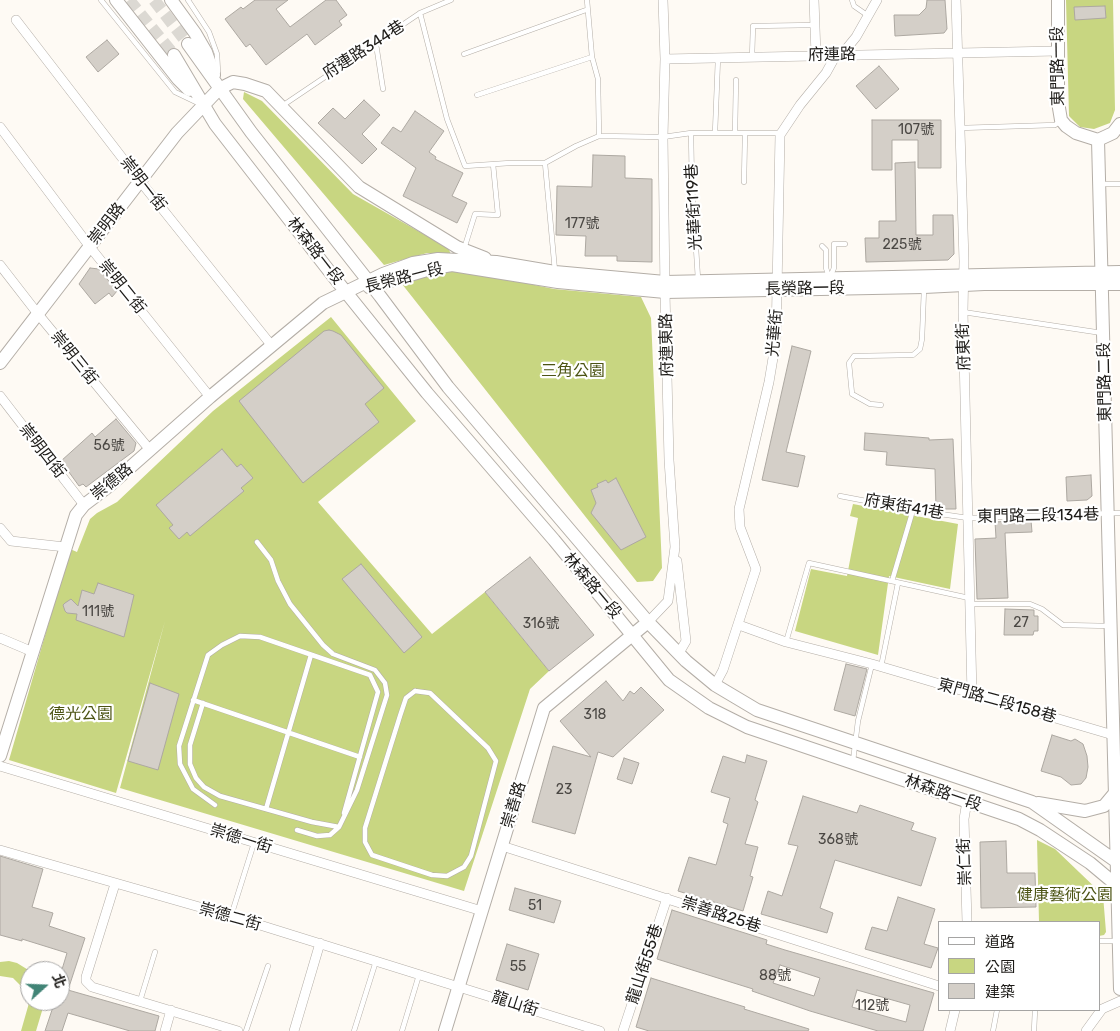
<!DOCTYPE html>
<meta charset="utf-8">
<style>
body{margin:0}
#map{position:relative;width:1120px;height:1031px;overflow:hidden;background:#fefaf4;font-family:Rubik,"Noto Sans TC",sans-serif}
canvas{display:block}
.legend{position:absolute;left:938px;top:921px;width:162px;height:90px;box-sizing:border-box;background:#fff;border:1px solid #a5a4a3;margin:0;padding:6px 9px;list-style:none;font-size:15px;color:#1d1b18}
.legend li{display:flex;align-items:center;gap:10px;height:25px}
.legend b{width:25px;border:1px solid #a5a4a3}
.north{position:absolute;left:20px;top:961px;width:50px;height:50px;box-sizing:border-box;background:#fff;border:1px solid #a5a4a3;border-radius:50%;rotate:70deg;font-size:14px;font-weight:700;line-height:20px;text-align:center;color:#1d1b18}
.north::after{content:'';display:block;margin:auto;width:18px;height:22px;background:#418476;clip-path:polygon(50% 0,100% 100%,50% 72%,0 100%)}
</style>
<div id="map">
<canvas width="1120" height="1031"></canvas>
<ul class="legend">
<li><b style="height:6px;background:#fff"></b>道路</li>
<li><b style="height:14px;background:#c8d681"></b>公園</li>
<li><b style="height:14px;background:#d4cfc8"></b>建築</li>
</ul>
<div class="north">北</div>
</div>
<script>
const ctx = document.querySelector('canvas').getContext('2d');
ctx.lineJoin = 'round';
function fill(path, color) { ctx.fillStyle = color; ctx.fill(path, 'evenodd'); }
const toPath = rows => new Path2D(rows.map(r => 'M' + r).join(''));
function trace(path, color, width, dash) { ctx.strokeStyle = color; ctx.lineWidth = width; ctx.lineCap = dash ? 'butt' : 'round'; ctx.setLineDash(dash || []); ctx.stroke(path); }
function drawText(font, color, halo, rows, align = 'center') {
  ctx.font = font + ' Rubik,"Noto Sans TC",sans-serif'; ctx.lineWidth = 4.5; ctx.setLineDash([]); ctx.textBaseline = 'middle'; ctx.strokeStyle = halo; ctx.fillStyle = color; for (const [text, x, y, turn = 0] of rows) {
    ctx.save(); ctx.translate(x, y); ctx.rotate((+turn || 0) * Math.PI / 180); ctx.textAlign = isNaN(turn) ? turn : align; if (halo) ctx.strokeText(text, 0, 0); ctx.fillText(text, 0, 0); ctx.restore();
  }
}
fill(toPath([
 [1066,0,1113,0,1115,110,1110,123,1094,129,1080,127,1069,116],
 [244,92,262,101,353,194,448,248,451,254,427,253,384,265,243,99],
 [452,268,554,289,641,297,651,318,662,568,653,581,637,582,402,284],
 [331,317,416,421,318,502,432,634,485,592,549,671,530,689,464,891,120,788,165,621,116,793,9,760,70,549,77,552,90,519,97,513,117,502,213,411],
 [853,504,958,524,950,589,889,576,878,655,795,631,811,569,847,576,858,518,850,516],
 [1037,840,1055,849,1103,895,1106,932,1104,935,1099,936,1099,922,1039,922],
 [9,961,17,963,30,971,30,1001,45,1001,36,1031,21,1031,29,1003,24,989,13,978,0,976,0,962]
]), '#c8d681');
const building = toPath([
 [255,0,288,0,276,9,290,27,326,0,336,0,347,15,339,21,342,25,315,45,307,34,266,65,250,44,246,47,225,19,241,7,243,9,255,0],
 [927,0,945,0,947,29,944,33,895,36,894,15,919,15,926,8,927,0],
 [1105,6,1106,18,1075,20,1074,7,1105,6],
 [107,40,119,54,98,72,86,57,107,40],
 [879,66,899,89,876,109,856,86,879,66],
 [364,100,380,115,362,134,377,149,362,164,318,123,333,108,345,119,364,100],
 [415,111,444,131,429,152,436,157,435,159,463,173,452,196,467,203,457,223,403,196,416,168,381,143,393,127,401,132,415,111],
 [872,120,941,120,941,168,918,168,918,140,892,140,892,170,872,170,872,120],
 [593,155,625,156,625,178,652,179,652,262,617,261,617,256,585,256,586,236,556,235,557,186,592,187,593,155],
 [915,162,916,235,933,235,933,215,953,215,954,254,948,260,866,262,865,238,879,238,879,221,896,221,895,163,915,162],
 [90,268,99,269,117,291,112,297,109,293,95,304,79,284,90,268],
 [329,330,333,331,341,335,384,388,365,404,379,422,303,483,239,401,324,331,329,330],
 [792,346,811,351,786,452,805,456,798,487,762,480,792,346],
 [116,419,136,443,134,451,86,487,83,484,79,486,61,461,92,433,95,437,116,419],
 [865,433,929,438,929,440,953,439,956,509,936,509,935,469,886,465,887,452,864,450,865,433],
 [222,449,237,467,241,464,253,478,241,488,244,491,190,536,187,532,179,539,169,528,173,525,156,505,222,449],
 [1091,475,1092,496,1087,500,1067,501,1066,477,1091,475],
 [616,478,646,537,621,550,591,513,596,503,591,490,598,487,597,484,606,480,608,483,616,478],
 [1031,520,1032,532,1005,533,1008,598,977,599,975,539,996,538,995,522,1031,520],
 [530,557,594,635,549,671,485,592,530,557],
 [361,564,422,637,404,653,342,579,361,564],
 [98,583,134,595,124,637,76,620,77,614,67,613,65,611,63,605,65,603,71,599,78,606,82,590,94,594,98,583],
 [1005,609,1034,610,1034,616,1038,616,1038,631,1034,631,1033,635,1004,635,1005,609],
 [846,664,867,669,855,716,834,710,846,664],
 [606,681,623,701,630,691,634,694,641,687,664,710,613,757,598,752,575,834,532,822,553,746,591,757,560,721,606,681],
 [150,683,179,694,158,770,128,761,150,683],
 [1052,735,1071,741,1075,739,1083,744,1087,756,1088,767,1086,778,1081,784,1071,785,1061,777,1041,771,1052,735],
 [747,755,767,761,755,800,758,802,745,844,758,847,750,876,753,877,743,911,678,891,689,857,716,865,728,824,723,822,730,798,711,792,723,756,745,763,747,755],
 [624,758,639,763,632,784,617,779,624,758],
 [803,796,857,813,860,805,914,823,911,830,936,838,921,886,835,860,820,908,833,913,827,933,761,914,768,891,782,896,798,846,788,844,803,796],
 [1006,841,1007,873,1035,873,1036,907,981,908,980,842,1006,841],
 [0,856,43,869,32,907,53,913,49,926,85,938,68,990,159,1016,155,1031,130,1031,68,1013,62,1031,45,1031,55,1001,60,1003,60,976,67,953,22,939,22,941,0,935,0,856],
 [515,888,561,901,554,923,509,910,515,888],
 [898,897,935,909,924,944,938,948,931,968,865,949,872,927,887,931,898,897],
 [672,910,767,940,766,944,785,950,934,993,923,1031,878,1031,810,1011,752,991,753,989,657,959,672,910],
 [780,965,820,978,814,996,773,983,780,965],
 [857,990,910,1005,906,1022,852,1007,857,990],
 [507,944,539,954,528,990,496,980,507,944],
 [651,978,745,1007,744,1009,809,1029,808,1031,649,1031,636,1027,651,978]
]);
fill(building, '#d4cfc8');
trace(building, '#ada8a1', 1);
trace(toPath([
 [129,0,174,55],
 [154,0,188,44]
]), '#dcd9d3', 12, [12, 6]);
const lane = toPath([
 [101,0,175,92,198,103],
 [188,0,209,32,217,54,218,72],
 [587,0,592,57,598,79,599,136],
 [852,0,854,6,867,15],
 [420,13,447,119,465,166,510,163,545,163,576,146,599,136,663,137,691,133,781,133],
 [376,44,383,89],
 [464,54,586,10],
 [752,58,753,26,814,25],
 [477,95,592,57],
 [282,106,420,13,451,0],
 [960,128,1055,125,1060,121],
 [691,133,692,186,698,279],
 [715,133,718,58],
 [735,133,736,80],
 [545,163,555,271],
 [744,182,745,133],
 [1101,184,1120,184],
 [822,246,826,250,826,268,829,277],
 [464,249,475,214,498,215,493,164],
 [830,277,834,268,834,244,845,244],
 [963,312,1102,333],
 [881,405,870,404,852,394,849,363,854,356,913,355,920,349,922,339,924,289],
 [840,496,913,510,968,518,1120,513],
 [892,581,913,510],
 [970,604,1030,604,1042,609,1063,625,1110,626],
 [786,642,809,563,969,598],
 [881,667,898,583],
 [415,691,430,693,488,748,496,761,471,856,464,867,447,876,432,875,372,855,365,842,365,828,400,716,406,698,415,691],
 [193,700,360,757],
 [203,703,190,745,190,764,196,778,204,787,220,796,312,822,339,827,357,790,387,695,385,683,375,670,333,654,323,645,290,604,278,581,271,560,257,542],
 [853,761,858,721,872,664],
 [215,805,193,789,180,764,179,746,208,655,222,645,240,636,260,637,370,675,378,692,344,813],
 [266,809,311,655],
 [297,830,317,836,330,835,339,827],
 [231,916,254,843],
 [1099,941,1117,941],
 [140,1001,155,952],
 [246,1031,268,966],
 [354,1031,376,961],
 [402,1031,419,975],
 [993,1031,997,1010],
 [1034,1031,1035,1010]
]);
const street = toPath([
 [814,0,816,55],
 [956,0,964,261,963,312,972,695],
 [16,20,140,181,272,346],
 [665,59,1057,51],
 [0,127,90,247,210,397],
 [0,265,38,314,150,450],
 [0,396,84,505],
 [0,528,11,541,65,547],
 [677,561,686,641,679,653],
 [648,622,668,601,675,547,669,460,665,292,663,137,665,59,663,0],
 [739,625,786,642,872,664,1113,735],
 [0,638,33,652],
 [715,685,723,670,756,569,740,527,739,509,769,382,776,340,780,135,800,105,826,73,836,55,847,48,856,37,877,0],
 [0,766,482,911],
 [502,846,939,986],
 [0,850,231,916,600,1031],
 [115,884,86,977,86,981,92,987,238,1031],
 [967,922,964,819,967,801],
 [165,1031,171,1010],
 [294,1031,320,943],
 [623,1031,667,898],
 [950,1031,955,1010],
 [1086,1031,1102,1009,1120,1001]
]);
const secondary = toPath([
 [116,0,178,79,189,90],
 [171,0,195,33,206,52,214,75],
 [1058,0,1058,102,1061,120,1066,126,1076,133,1098,140,1113,133,1120,124],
 [188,44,251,132,380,296,448,387,648,622,686,661,715,685,757,710,1032,802,1120,864],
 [174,55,215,124,333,276,427,393,554,540,669,680,709,708,747,727,1019,819,1040,830,1090,863,1120,888],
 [1098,140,1120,989],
 [369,287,434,268,452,265,558,282,665,292,924,287,984,284,1120,284],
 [0,363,177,133,219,89,233,82,245,84,266,91,359,187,457,247,485,258],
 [0,756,76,515,84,505,109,486,210,397,323,303,383,274,413,263,438,259,496,262,555,272,665,282,1120,272],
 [1038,803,1085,811,1104,806,1114,794],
 [445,1031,544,708,648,622]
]);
trace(lane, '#b4aea7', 5.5);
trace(street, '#b4aea7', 10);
trace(secondary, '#b4aea7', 14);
trace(lane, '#fff', 4.5);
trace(street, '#fff', 9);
trace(secondary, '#fff', 12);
drawText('14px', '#4b4844', null, [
 ["107號",916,130],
 ["177號",582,224],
 ["225號",902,245],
 ["56號",109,446],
 ["111號",98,612],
 ["27",1021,623],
 ["316號",541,624],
 ["318",595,715],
 ["23",564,790],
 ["368號",838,840],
 ["51",535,906],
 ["55",518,967],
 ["88號",775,976],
 ["112號",872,1006]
]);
drawText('16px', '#1d1b18', '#fff', [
 ["府連路344巷",364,50,-33],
 ["府連路",832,55,-1],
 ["東門路一段",1058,66,-91],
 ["崇明一街",143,184,52],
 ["光華街119巷",694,207,-93],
 ["崇明路",107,224,-52],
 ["林森路一段",315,251,52],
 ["長榮路一段",404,278,-14],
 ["崇明二街",122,287,51],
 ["長榮路一段",805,289,-1],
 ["光華街",775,333,-85],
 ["府連東路",667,345,-91],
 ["府東街",964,347,-92],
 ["崇明三街",74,358,51],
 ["東門路二段",1105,382,-91],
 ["崇明四街",42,451,52],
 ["崇德路",112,482,-39],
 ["府東街41巷",904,507,10],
 ["東門路二段134巷",1038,516,-1],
 ["林森路一段",592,586,50],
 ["東門路二段158巷",997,701,16],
 ["林森路一段",943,793,19],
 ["崇善路",514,805,-73],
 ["崇德一街",241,839,17],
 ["崇仁街",965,862,-92],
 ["崇善路25巷",721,915,18],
 ["崇德二街",230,917,16],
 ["龍山街55巷",645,964,-72],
 ["龍山街",515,1004,18]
]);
drawText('16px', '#4c5414', '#fff', [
 ["三角公園",573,371],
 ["德光公園",81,714],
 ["健康藝術公園",1065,895]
]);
</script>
